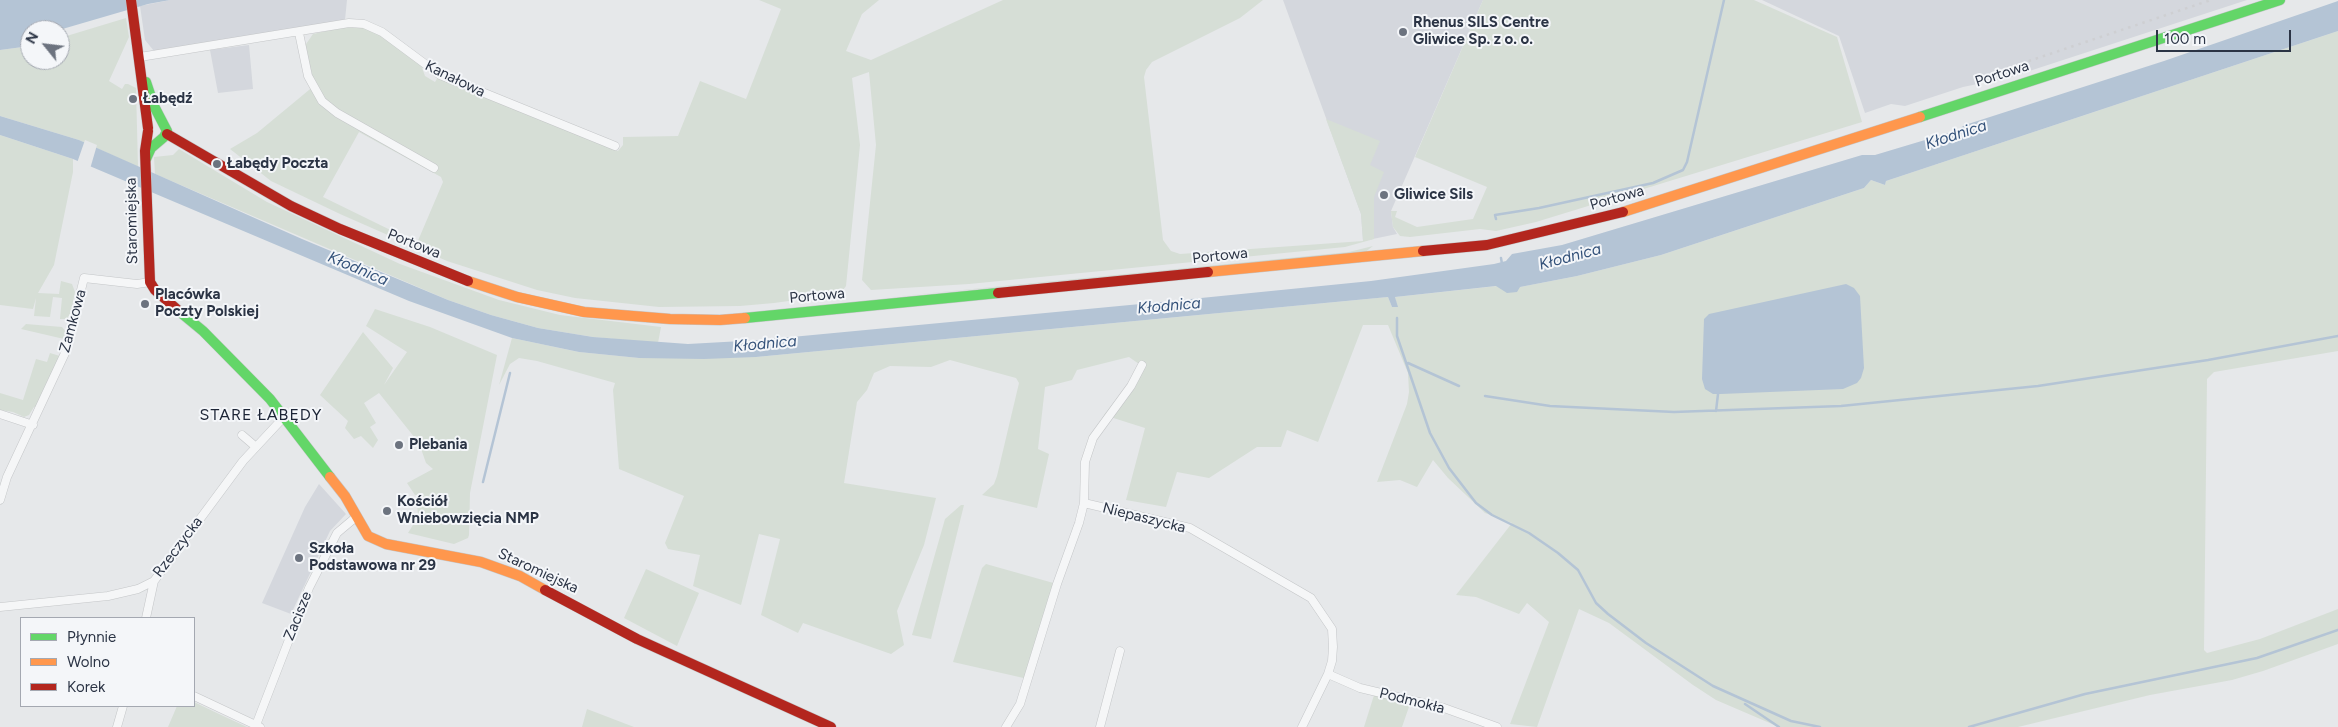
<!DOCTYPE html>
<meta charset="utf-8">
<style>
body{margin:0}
#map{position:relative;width:2338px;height:727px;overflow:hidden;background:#e6e8ea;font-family:Figtree,sans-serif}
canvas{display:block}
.legend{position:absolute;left:20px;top:617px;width:175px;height:90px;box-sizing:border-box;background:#f4f6f9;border:1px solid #a4a8b1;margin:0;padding:6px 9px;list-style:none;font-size:15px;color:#2b3445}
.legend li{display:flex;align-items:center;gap:10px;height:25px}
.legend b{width:25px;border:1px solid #a4a8b1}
.north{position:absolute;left:20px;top:20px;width:50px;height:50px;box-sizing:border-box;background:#f4f6f9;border:1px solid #a4a8b1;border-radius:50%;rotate:299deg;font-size:14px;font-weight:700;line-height:20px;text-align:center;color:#2b3445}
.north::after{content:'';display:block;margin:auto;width:18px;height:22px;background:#6c737f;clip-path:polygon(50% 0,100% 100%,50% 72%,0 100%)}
.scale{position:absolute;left:2156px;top:30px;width:135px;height:22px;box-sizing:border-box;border:2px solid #2b3445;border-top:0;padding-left:6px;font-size:15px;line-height:18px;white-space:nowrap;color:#2b3445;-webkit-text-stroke:4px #f4f6f9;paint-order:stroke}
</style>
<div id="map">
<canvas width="2338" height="727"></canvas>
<ul class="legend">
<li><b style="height:6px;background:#63d668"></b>Płynnie</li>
<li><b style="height:6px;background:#ff974d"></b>Wolno</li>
<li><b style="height:6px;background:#b3261e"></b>Korek</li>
</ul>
<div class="north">N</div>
<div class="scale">100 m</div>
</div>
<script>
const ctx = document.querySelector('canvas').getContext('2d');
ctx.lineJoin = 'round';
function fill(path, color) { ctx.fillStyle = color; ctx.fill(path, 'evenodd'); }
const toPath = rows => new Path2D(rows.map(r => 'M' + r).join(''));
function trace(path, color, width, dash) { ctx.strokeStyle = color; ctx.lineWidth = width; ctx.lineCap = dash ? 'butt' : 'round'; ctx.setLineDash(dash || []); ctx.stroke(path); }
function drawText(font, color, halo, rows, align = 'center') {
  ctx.font = font + ' Figtree,sans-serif'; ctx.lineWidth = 4; ctx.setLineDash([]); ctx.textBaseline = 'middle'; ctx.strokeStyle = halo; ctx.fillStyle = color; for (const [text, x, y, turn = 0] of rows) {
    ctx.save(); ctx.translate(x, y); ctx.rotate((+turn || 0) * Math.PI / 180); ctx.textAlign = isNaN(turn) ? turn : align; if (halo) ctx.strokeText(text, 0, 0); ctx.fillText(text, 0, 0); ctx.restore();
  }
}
fill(toPath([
 [170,0,347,0,345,20,162,52,154,51,145,40,140,6],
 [1283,0,1483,0,1391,211,1393,227,1397,234,1363,241,1361,214],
 [1762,0,2247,0,2011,77,1963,87,1905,106,1891,104,1865,113,1839,36],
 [249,45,253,89,218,93,210,50],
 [319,484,346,514,330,531,291,614,262,603,305,507]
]), '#d4d7dd');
fill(toPath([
 [759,0,879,0,862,14,846,51,871,60,1003,0,1263,0,1240,18,1152,62,1146,70,1144,77,1163,240,1171,251,1180,254,1363,241,1361,214,1326,119,1380,141,1370,165,1384,172,1374,197,1374,239,1345,247,969,284,871,290,862,280,876,145,869,72,852,78,860,145,846,286,840,294,774,303,740,306,659,307,575,298,537,290,447,261,340,214,271,181,230,149,257,133,315,85,304,47,313,34,352,25,364,27,383,36,421,65,425,76,435,82,438,77,618,151,623,145,623,137,678,136,700,81,746,99,781,9],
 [359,132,441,177,443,182,417,243,323,197],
 [1483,0,1754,0,1837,37,1862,122,1536,222,1496,231,1480,229,1410,237,1400,236,1393,227,1391,211,1397,211,1395,217,1417,227,1473,219,1487,187,1415,157],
 [126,18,129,37,109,81,122,89,125,84,128,84,136,88,138,167,79,140,0,116,0,50,30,46,30,60,60,60,60,38],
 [2338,31,2338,351,2214,372,2207,379,2204,650,2207,653,2260,639,2338,609,2338,644,2263,671,2232,680,2150,695,2018,727,1779,727,1716,700,1693,685,1609,623,1579,609,1537,727,1510,724,1549,622,1527,603,1519,614,1476,597,1456,595,1512,523,1485,513,1448,478,1433,460,1417,487,1400,480,1377,482,1407,404,1409,392,1408,373,1388,325,1363,325,1318,442,1287,430,1281,447,1257,447,1209,478,1177,472,1166,507,1126,500,1145,428,1104,415,1128,384,1139,364,1129,357,1077,370,1072,380,1045,387,1038,449,1049,454,1037,508,982,495,994,484,997,476,1019,383,1016,378,950,360,931,367,890,366,874,373,867,390,857,402,844,483,936,498,924,545,897,611,904,645,891,654,803,623,798,633,761,615,780,539,759,534,741,605,693,586,700,555,668,549,665,543,684,496,619,469,613,390,615,383,537,361,519,358,510,364,499,385,512,338,579,352,639,358,756,357,1388,297,1392,307,1397,307,1395,297,1497,286,1503,289,1520,287,1577,276,1661,255,1864,188,1871,180,1885,185,1886,181],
 [0,135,73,159,73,172,54,265,38,293,59,294,61,281,72,284,75,292,71,312,67,319,60,319,62,298,53,297,50,317,34,316,36,298,33,309,0,305],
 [179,149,267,202,400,264,499,300,560,315,661,327,658,343,593,337,538,328,491,315,448,300,155,174,154,157,173,155],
 [1373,246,1364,253,881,298,1349,252],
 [375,309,430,327,497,355,470,493,469,535,468,538,454,544,408,533,418,517,417,501,423,499,422,494,415,495,407,483,433,469,426,463,419,443,379,393,364,403,376,423,370,427,378,440,373,448,361,436,354,439,345,428,348,421,320,395,363,332,393,368,384,385,407,352,366,326],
 [26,324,62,327,67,333,66,343,62,345,64,339,21,329],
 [50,353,60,356,37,408,34,407,29,415,24,417,13,412,0,410,0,393,23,400,36,359,47,362],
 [961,505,964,505,931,639,912,635,945,519],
 [986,564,1057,584,1028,679,953,662,982,568],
 [646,569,699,593,677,646,624,618],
 [1375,692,1411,701,1402,727,1364,727],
 [194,702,219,714,247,727,168,727,177,706,194,706],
 [587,709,634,727,582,727]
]), '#d6ded6');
fill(toPath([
 [0,0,170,0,148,4,59,30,30,30,30,46,0,50],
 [2338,1,2338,31,1886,181,1885,185,1871,180,1864,188,1661,255,1577,276,1520,287,1517,292,1507,293,1496,286,1395,297,1398,307,1392,307,1388,297,756,357,704,359,639,358,579,352,512,338,409,301,73,159,0,135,0,116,79,140,302,239,448,300,491,315,538,328,593,337,688,344,760,340,1151,303,1371,281,1494,264,1506,261,1512,254,1562,245,1862,155,1875,155,1955,131,1965,125,2164,61],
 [1846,284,1854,288,1860,296,1864,368,1861,378,1857,383,1843,389,1721,394,1713,394,1705,389,1702,379,1704,319,1709,314]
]), '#b4c4d5');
fill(toPath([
 [85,140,97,145,90,169,77,163]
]), '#e6e8ea');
trace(toPath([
 [1496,219,1495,215,1539,208,1653,183,1683,170,1687,162,1724,0],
 [1501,258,1502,264],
 [1397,318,1397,336,1430,433,1449,468,1476,503,1492,515,1529,533,1558,553,1578,570,1596,603,1608,614,1646,643,1713,686,1791,721,1820,727],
 [1408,363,1459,386],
 [1485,396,1550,406,1674,412,1841,406,2038,386,2208,360,2338,336],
 [1716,411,1718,394],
 [483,482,510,373],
 [1745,704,1779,727],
 [1969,727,2085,694,2257,658,2338,630]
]), '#b4c4d5', 2.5);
const street = toPath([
 [299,33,308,76,322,101,337,113,434,168],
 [140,57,349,23,364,24,382,32,440,75,615,146],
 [0,414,33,425],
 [242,435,256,447],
 [0,500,7,477,66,351,84,278,137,284,150,282],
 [1084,503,1190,528,1311,598,1332,629,1333,647,1332,661,1328,674,1302,727],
 [0,607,108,596,138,589,154,581,243,461,284,417],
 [146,618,154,581],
 [1328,674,1360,688,1444,708,1497,727],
 [194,696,260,727],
 [256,725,309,588,337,533,356,517],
 [117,727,123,706],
 [1006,727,1020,704,1057,584,1079,523,1084,503,1085,462,1093,438,1131,386,1142,365],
 [1100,727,1120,651]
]);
const fast = toPath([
 [146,82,154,106,167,131,164,137,151,148,146,159],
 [1920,117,2280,0],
 [180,312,203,331,270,399,330,477],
 [745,318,998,293]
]);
const slow = toPath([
 [1623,212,1920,117],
 [1208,272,1423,251],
 [468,281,517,297,584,312,670,319,720,320,745,318],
 [330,477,345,496,368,536,386,544,481,562,520,576,545,590]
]);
const jam = toPath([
 [131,0,148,128],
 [148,131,145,151,150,282,155,290,180,312],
 [167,134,291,206,340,229,468,281],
 [1423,251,1487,245,1623,212],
 [998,293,1208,272],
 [545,590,637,639,831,727]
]);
trace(street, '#c4c6c8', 9);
trace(fast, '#c4c6c8', 11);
trace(slow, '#c4c6c8', 11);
trace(jam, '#c4c6c8', 11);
trace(street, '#f5f6f7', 8);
trace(fast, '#63d668', 10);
trace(slow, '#ff974d', 10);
trace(jam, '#b3261e', 10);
trace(toPath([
 [1993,73,2211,0]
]), '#cecfd2', 2.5, [2.5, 5]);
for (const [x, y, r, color] of [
 [1403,32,5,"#6c737f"],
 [133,99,5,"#6c737f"],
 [217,164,5,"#6c737f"],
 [1384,195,5,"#6c737f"],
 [145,304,5,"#6c737f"],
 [399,445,5,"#6c737f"],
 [387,511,5,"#6c737f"],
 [299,558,5,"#6c737f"]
]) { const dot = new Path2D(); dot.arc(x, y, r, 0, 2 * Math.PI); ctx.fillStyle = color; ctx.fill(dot); trace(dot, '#f4f6f9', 2); }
drawText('bold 15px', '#2b3445', '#f4f6f9', [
 ["Rhenus SILS Centre",1413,23],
 ["Gliwice Sp. z o. o.",1413,40],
 ["Łabędź",143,99],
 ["Łabędy Poczta",227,164],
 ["Gliwice Sils",1394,195],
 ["Placówka",155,295],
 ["Poczty Polskiej",155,312],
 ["Plebania",409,445],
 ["Kościół",397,502],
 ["Wniebowzięcia NMP",397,519],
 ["Szkoła",309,549],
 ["Podstawowa nr 29",309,566]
], 'left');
drawText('15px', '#2b3445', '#f4f6f9', [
 ["Portowa",2002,74,-18],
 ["Kanałowa",455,79,26],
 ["Portowa",1617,198,-16],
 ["Staromiejska",132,221,-91],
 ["Portowa",414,244,22],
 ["Portowa",1220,256,-6],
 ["Portowa",817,296,-5],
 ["Zamkowa",73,321,-75],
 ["Niepaszycka",1144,518,14],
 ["Rzeczycka",178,547,-53],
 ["Staromiejska",538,571,25],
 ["Zacisze",298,616,-68],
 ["Podmokła",1412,701,14]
]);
drawText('italic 16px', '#34527a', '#f4f6f9', [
 ["Kłodnica",1956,135,-18],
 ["Kłodnica",1570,257,-15],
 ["Kłodnica",358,269,23],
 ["Kłodnica",1169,306,-5],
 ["Kłodnica",765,344,-5]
]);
ctx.letterSpacing = '1px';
drawText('16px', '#1d2536', '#f4f6f9', [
 ["STARE ŁABĘDY",261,415]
]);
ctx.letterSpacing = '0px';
</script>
